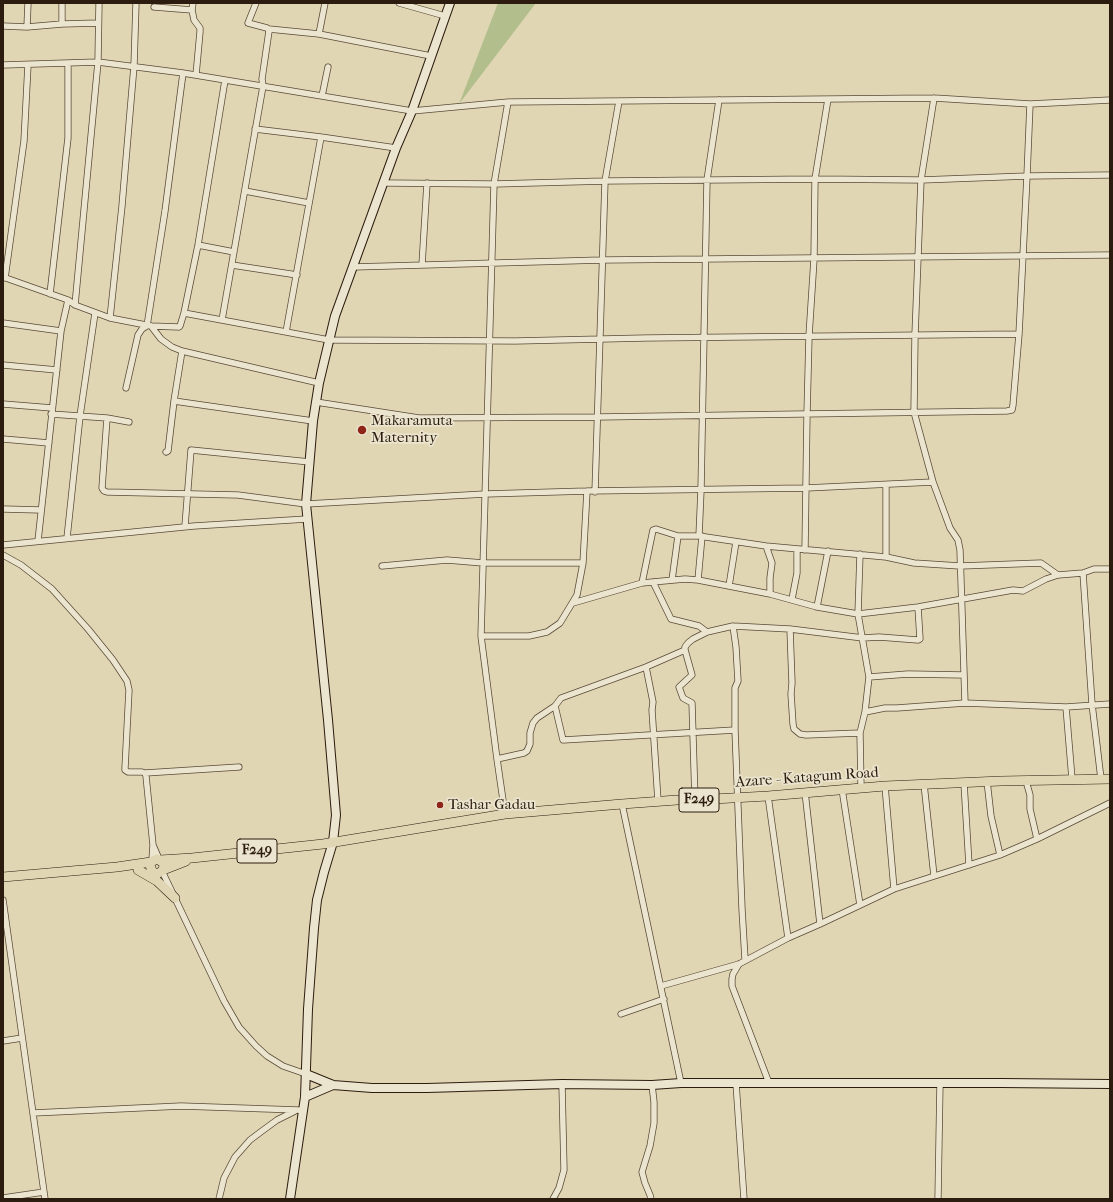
<!DOCTYPE html>
<style>
body{margin:0}
#map{position:relative;width:1113px;height:1202px;overflow:hidden;background:#e0d6b3;font-family:"IM FELL French Canon",serif}
canvas{display:block}
.frame{position:absolute;inset:0;border:4px solid #2c1c0f;pointer-events:none}
</style>
<div id="map">
<canvas width="1113" height="1202"></canvas>
<div class="frame"></div>
</div>
<script>
const ctx = document.querySelector('canvas').getContext('2d');
ctx.lineJoin = 'round';
function fill(path, color) { ctx.fillStyle = color; ctx.fill(path, 'evenodd'); }
const toPath = rows => new Path2D(rows.map(r => 'M' + r).join(''));
function trace(path, color, width, dash) { ctx.strokeStyle = color; ctx.lineWidth = width; ctx.lineCap = dash ? 'butt' : 'round'; ctx.setLineDash(dash || []); ctx.stroke(path); }
function drawText(font, color, halo, rows, align = 'center') {
  ctx.font = font + ' "IM FELL French Canon",serif'; ctx.lineWidth = 3.5; ctx.setLineDash([]); ctx.textBaseline = 'middle'; ctx.strokeStyle = halo; ctx.fillStyle = color; for (const [text, x, y, turn = 0] of rows) {
    ctx.save(); ctx.translate(x, y); ctx.rotate((+turn || 0) * Math.PI / 180); ctx.textAlign = isNaN(turn) ? turn : align; if (halo) ctx.strokeText(text, 0, 0); ctx.fillText(text, 0, 0); ctx.restore();
  }
}
fill(toPath([
 [498,3,536,3,459,104]
]), '#b2be8c');
const street = toPath([
 [193,3,192,10,194,20,200,28,200,32,196,75],
 [399,3,445,16],
 [154,7,192,10],
 [62,24,62,3],
 [3,26,27,27,62,24,98,23],
 [27,27,28,3],
 [269,29,319,34,431,56],
 [319,34,325,3],
 [3,65,98,62,183,73,412,111,508,102,934,98,1030,104,1110,100],
 [322,96,328,67],
 [255,129,321,137,396,148],
 [384,183,494,184,605,181,815,179,921,180,1027,176,1110,175],
 [245,191,309,203],
 [198,245,234,252],
 [232,265,297,275],
 [422,265,427,183],
 [353,267,602,260,1110,255],
 [3,277,68,300,75,305,110,318,151,326,179,327,180,326,184,313,198,245,225,80],
 [5,278,24,141,28,65],
 [50,294,68,138,68,63],
 [75,305,98,62,99,3],
 [184,313,329,340,515,341,646,338,1019,334],
 [110,318,122,206,134,66,136,3],
 [222,320,263,86,262,79,269,31,267,28,248,23,256,3],
 [3,323,61,331],
 [147,326,165,211,183,73],
 [151,326,161,339,172,347,182,351,319,383],
 [286,332,321,137],
 [3,365,57,370],
 [126,388,138,335,142,329,147,326],
 [174,401,313,421],
 [316,402,419,418,597,417,1007,411,1012,410,1013,405,1019,334,1027,176,1030,104],
 [3,404,52,408],
 [51,414,107,418,129,422],
 [107,418,102,488,104,491,107,492,238,495,306,504,485,494,587,491,806,488,933,482,950,528,958,540,960,550,965,703,1066,707,1110,704],
 [3,439,49,443],
 [166,452,168,451,174,401,182,351],
 [933,482,914,412,915,335,921,180,934,98],
 [595,492,605,181,619,101],
 [3,509,41,510],
 [185,526,191,450,310,462],
 [699,536,701,490,707,180,719,100],
 [67,538,80,416,95,313],
 [38,541,61,331,68,300],
 [3,545,194,526,307,519],
 [766,546,772,563,770,578,770,594],
 [805,550,807,414,809,336,814,259,815,179,828,99],
 [860,554,858,614,869,677,865,712,860,733,861,787],
 [3,555,21,565,52,589,88,629,113,660,127,681,129,690,125,768,125,770,128,772,142,772,145,773,146,776,153,845,152,861],
 [886,557,886,485],
 [382,566,447,560,483,563,583,563],
 [1083,573,1092,704,1101,779],
 [672,580,678,536,699,536,766,546,886,557,914,563,960,566,1041,563,1058,575],
 [698,580,702,536],
 [653,582,671,619,699,626,707,632],
 [642,583,653,530,656,529,678,536],
 [729,586,736,542],
 [792,599,797,573,797,549],
 [573,603,642,583,685,579,698,580,770,594,817,607,858,614,918,607,1013,590,1023,591,1046,579,1058,575,1083,573,1094,569,1110,569],
 [817,607,828,551],
 [733,626,736,647,738,681,735,688,735,730,742,909,745,959],
 [790,629,792,683,791,694,793,724,794,729,800,734,806,735,860,733],
 [481,636,529,636,547,632,560,623,577,595,583,563,587,491],
 [646,667,653,702,652,710,658,801],
 [869,677,908,674,964,675],
 [555,706,563,740,735,730],
 [1066,707,1072,779],
 [865,712,885,708,897,708,965,703],
 [497,759,524,753,527,751,530,744,530,733,533,723,537,718,555,706,561,698,646,667,685,650],
 [145,773,239,767],
 [987,781,991,816,1000,855],
 [1026,781,1030,795,1030,809,1037,839],
 [964,783,969,865],
 [924,784,934,876],
 [885,786,894,889],
 [842,789,860,905],
 [805,792,820,924],
 [768,796,788,938],
 [695,800,692,703,683,698,679,687,692,675,685,650,685,647,688,643,693,639,707,632,733,626,790,629,863,638,879,637,918,640,920,639,918,607],
 [622,804,681,1083],
 [505,814,497,759,481,636,494,184,508,102],
 [153,845,159,859],
 [162,871,224,1001,239,1027,256,1046,267,1056,283,1066,306,1074],
 [3,900,45,1199],
 [739,964,733,974,732,979,732,986,769,1083],
 [661,986,739,964,788,938,820,924,894,889,1000,855,1037,839,1110,803],
 [621,1014,664,999],
 [3,1041,22,1038],
 [736,1083,744,1199],
 [33,1113,181,1106,298,1110,303,1111],
 [3,1198,44,1192],
 [219,1199,224,1178,235,1157,250,1140,262,1131,277,1120,295,1111],
 [553,1199,559,1188,564,1170,562,1084],
 [651,1199,650,1195,645,1183,642,1172,650,1146,654,1123,654,1102,652,1085],
 [938,1199,940,1083]
]);
const secondary = toPath([
 [306,1074,333,1085,372,1088,427,1088,562,1084,652,1085,681,1083,1001,1083,1110,1084],
 [305,1097,333,1085],
 [290,1199,305,1097,308,1009,314,928,317,900,324,872,333,842,336,815,328,720,306,504,313,421,319,383,335,316,396,148,412,111,450,3]
]);
const primary = toPath([
 [160,860,192,858,323,844,505,814,622,804,677,800,695,800,768,796,885,786,1001,781,1110,779],
 [138,870,157,881,175,898],
 [163,870,186,861],
 [3,877,117,867,151,862,157,859,162,862,164,864,164,867,162,871,157,874,152,871,150,865,151,862]
]);
trace(street, '#594a38', 7);
trace(secondary, '#2c1c0f', 10);
trace(primary, '#2c1c0f', 10);
trace(street, '#ebe4ce', 5.5);
trace(secondary, '#ebe4ce', 8);
trace(primary, '#e0d6b3', 9);
for (const [x, y, r, color] of [
 [362,430,5,"#8f2418"],
 [440,805,4,"#8f2418"]
]) { const dot = new Path2D(); dot.arc(x, y, r, 0, 2 * Math.PI); ctx.fillStyle = color; ctx.fill(dot); trace(dot, '#ebe4ce', 1.5); }
for (const [x, y, w] of [
 [699,800,40],
 [257,851,40]
]) { const box = new Path2D(); box.roundRect(x - w / 2, y - 12, w, 24, 3); ctx.fillStyle = '#ebe4ce'; ctx.fill(box); trace(box, '#2c1c0f', 1); }
drawText('bold 14px', '#2c1c0f', null, [
 ["F249",699,800],
 ["F249",257,851]
]);
drawText('15px', '#2c1c0f', '#ebe4ce', [
 ["Makaramuta",371,421],
 ["Maternity",371,438],
 ["Tashar Gadau",448,805]
], 'left');
drawText('15px', '#2c1c0f', '#ebe4ce', [
 ["Azare - Katagum Road",807,778,-4]
]);
</script>
